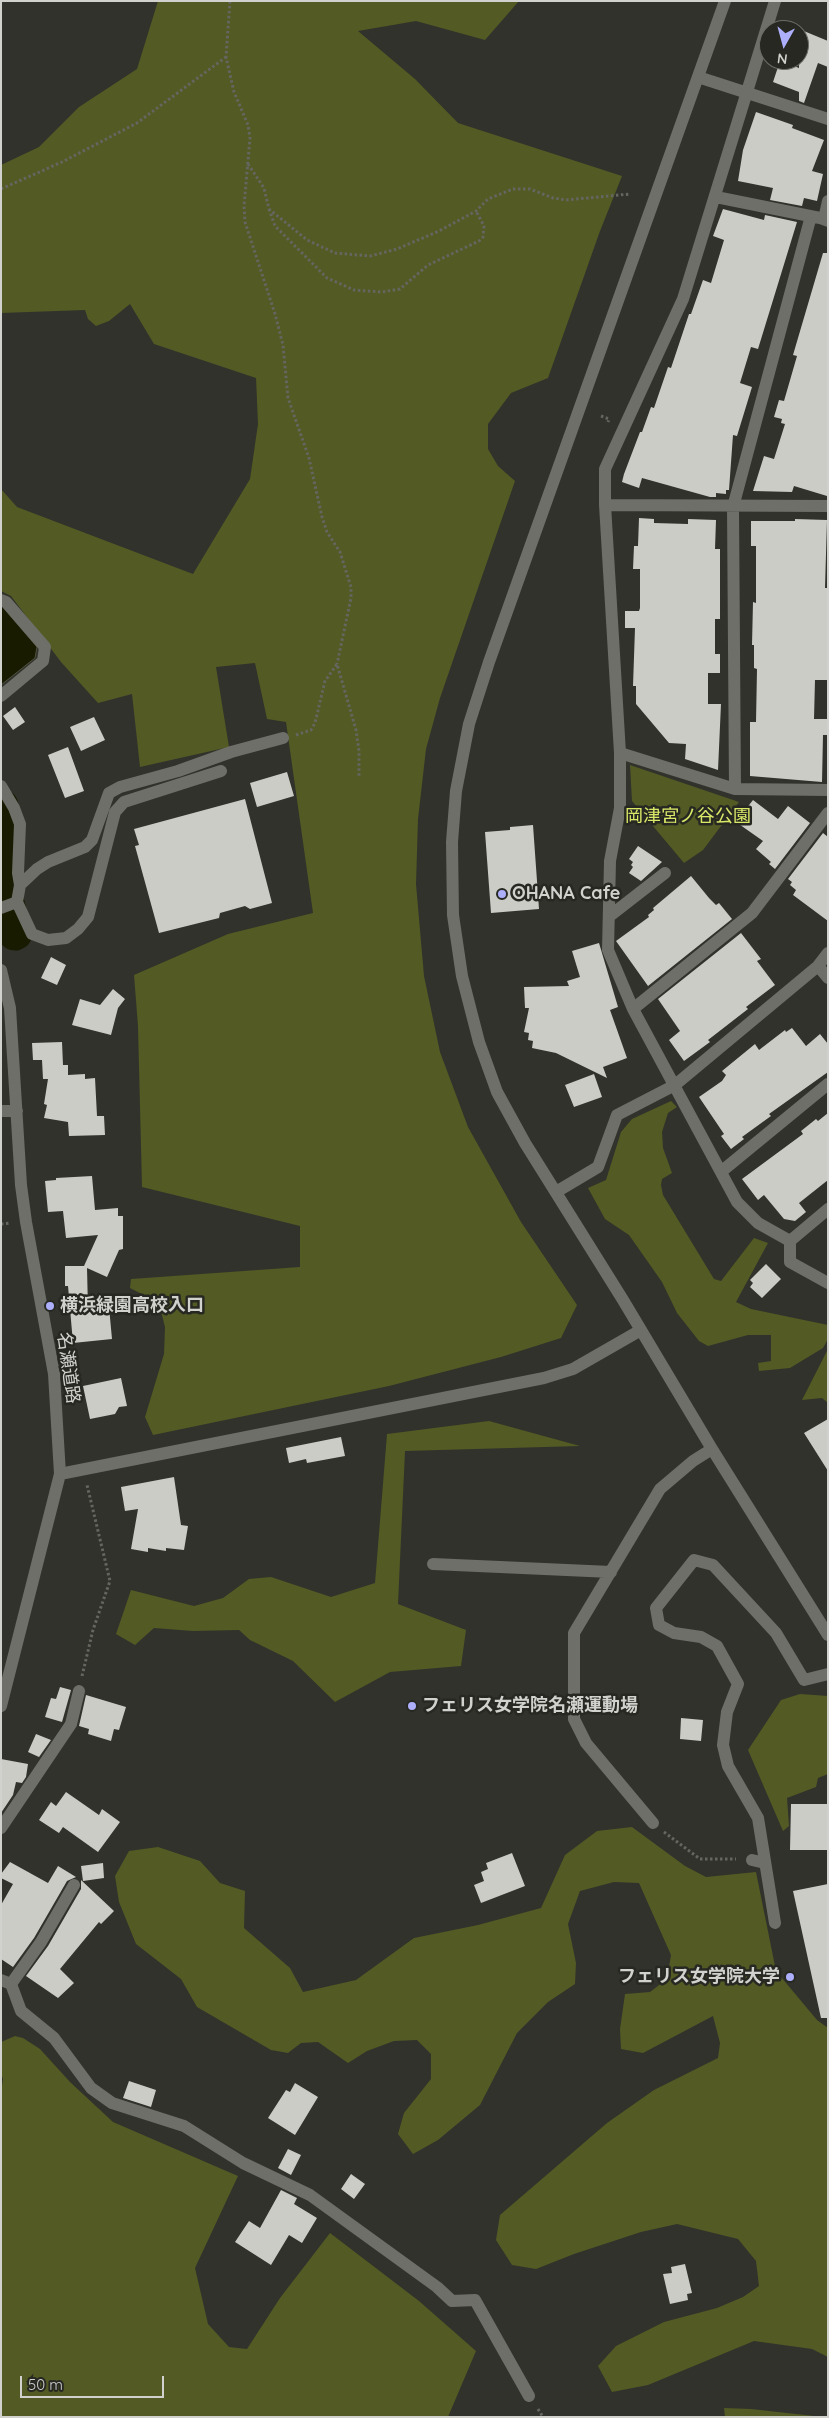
<!DOCTYPE html>
<meta charset="utf-8">
<style>
body{margin:0}
#map{position:relative;width:829px;height:2418px;overflow:hidden;background:#31322b;font-family:Quicksand,sans-serif}
canvas{display:block}
.frame{position:absolute;inset:0;border:2px solid #d1d1ce;pointer-events:none}
.north{position:absolute;left:759px;top:20px;width:50px;height:50px;box-sizing:border-box;background:#272822;border:1px solid #6b6c67;border-radius:50%;rotate:187deg;font-size:14px;font-weight:700;line-height:20px;text-align:center;color:#d1d1ce}
.north::after{content:'';display:block;margin:auto;width:18px;height:22px;background:#adaffb;clip-path:polygon(50% 0,100% 100%,50% 72%,0 100%)}
.scale{position:absolute;left:20px;top:2376px;width:144px;height:22px;box-sizing:border-box;border:2px solid #d1d1ce;border-top:0;padding-left:6px;font-size:15px;line-height:18px;white-space:nowrap;color:#d1d1ce;-webkit-text-stroke:4px #272822;paint-order:stroke}
</style>
<div id="map">
<canvas width="829" height="2418"></canvas>
<div class="frame"></div>
<div class="north">N</div>
<div class="scale">50 m</div>
</div>
<script>
const ctx = document.querySelector('canvas').getContext('2d');
ctx.lineJoin = 'round';
function fill(path, color) { ctx.fillStyle = color; ctx.fill(path, 'evenodd'); }
const toPath = rows => new Path2D(rows.map(r => 'M' + r).join(''));
function trace(path, color, width, dash) { ctx.strokeStyle = color; ctx.lineWidth = width; ctx.lineCap = dash ? 'butt' : 'round'; ctx.setLineDash(dash || []); ctx.stroke(path); }
function drawText(font, color, halo, rows, align = 'center') {
  ctx.font = font + ' Quicksand,"Noto Sans JP",sans-serif'; ctx.lineWidth = 5; ctx.setLineDash([]); ctx.textBaseline = 'middle'; ctx.strokeStyle = halo; ctx.fillStyle = color; for (const [text, x, y, turn = 0] of rows) {
    ctx.save(); ctx.translate(x, y); ctx.rotate((+turn || 0) * Math.PI / 180); ctx.textAlign = isNaN(turn) ? turn : align; if (halo) ctx.strokeText(text, 0, 0); ctx.fillText(text, 0, 0); ctx.restore();
  }
}
fill(toPath([
 [158,1,519,1,485,40,416,21,358,31,415,79,458,123,622,176,600,231,548,378,511,393,488,424,488,449,498,466,515,481,440,698,426,749,418,819,416,884,424,976,440,1052,468,1127,521,1222,577,1305,561,1338,501,1357,389,1386,153,1435,145,1417,164,1354,165,1327,159,1303,130,1288,131,1279,300,1267,300,1226,142,1187,138,1026,134,975,228,934,313,913,286,722,267,719,255,663,216,667,229,747,140,767,132,694,98,703,61,662,11,596,1,591,1,489,17,507,193,574,250,479,258,424,256,378,154,344,130,304,109,321,96,326,88,319,85,310,1,313,1,165,39,147,79,107,137,69],
 [630,765,739,802,703,850,684,863,632,801],
 [671,1101,677,1107,668,1113,662,1132,663,1148,672,1173,662,1179,661,1185,663,1195,714,1279,721,1281,754,1238,768,1243,736,1302,751,1309,828,1325,828,1339,823,1348,790,1368,759,1371,758,1363,771,1361,771,1335,748,1335,708,1346,699,1341,677,1313,662,1282,629,1235,605,1219,588,1188,606,1180,621,1132,632,1119],
 [828,1349,828,1403,822,1398,802,1400],
 [489,1421,580,1446,405,1451,398,1604,466,1630,461,1666,390,1672,335,1702,293,1661,250,1640,239,1630,193,1631,154,1628,135,1645,116,1634,131,1590,194,1606,223,1598,249,1579,271,1577,331,1597,375,1583,387,1434],
 [800,1694,828,1696,828,1774,818,1778,816,1787,787,1798,789,1826,783,1831,748,1750,781,1700],
 [632,1827,685,1866,706,1877,756,1872,776,1971,817,2020,828,2028,828,2357,812,2349,754,2341,648,2385,612,2392,598,2366,616,2346,664,2322,717,2308,743,2297,759,2286,756,2261,738,2239,677,2224,641,2232,574,2254,536,2269,512,2265,496,2240,500,2215,607,2123,654,2090,718,2058,720,2043,713,2016,643,2053,621,2049,620,2029,625,1994,650,1992,667,1979,671,1955,639,1883,614,1882,580,1891,568,1924,576,1963,575,1984,548,2002,517,2033,480,2105,438,2140,413,2154,398,2134,404,2113,431,2079,431,2054,417,2040,394,2041,367,2051,348,2063,318,2042,301,2043,288,2053,271,2050,197,2007,181,1979,136,1944,119,1902,115,1876,129,1851,158,1847,200,1861,220,1883,245,1891,244,1928,290,1968,303,1992,356,1980,414,1938,478,1925,541,1908,565,1855,597,1831],
 [15,2036,23,2038,40,2049,70,2082,113,2122,238,2176,195,2268,208,2324,229,2347,247,2349,280,2298,330,2233,419,2301,476,2351,448,2417,1,2417,1,2093,3,2079,1,2073,1,2042],
 [724,2408,751,2409,823,2417,725,2417]
]), '#535a24');
const water = toPath([
 [1,605,37,647,35,658,1,685,1,605]
]);
fill(water, '#181b00');
trace(water, '#50523e', 1);
trace(toPath([
 [1,806,5,845,5,896,15,933]
]), '#181b00', 35);
fill(toPath([
 [799,29,828,41,828,67,818,63,804,103,799,101,799,92,773,82,780,61,799,68],
 [756,112,793,125,792,128,824,140,812,171,823,174,817,201,804,198,802,206,770,200,773,188,738,181,743,150],
 [723,209,764,220,765,215,797,222,758,349,751,347,740,383,752,387,737,436,733,435,729,490,726,490,726,494,716,493,716,497,710,497,642,478,639,488,622,482,624,474,640,432,642,432,651,407,654,408,668,367,671,368,689,314,691,314,703,280,711,283,724,240,713,236],
 [823,253,828,253,827,496,794,486,792,492,753,491,764,456,774,459,785,424,781,423,782,419,774,417,779,400,784,401,797,356,793,355],
 [639,518,654,519,654,523,688,524,688,519,716,520,715,549,720,549,720,619,715,619,715,654,720,654,720,673,708,673,708,704,721,704,718,770,685,759,686,744,669,743,636,704,636,686,633,686,635,628,625,628,625,611,639,611,640,608,640,569,633,569,634,546,638,546],
 [795,519,827,520,825,588,828,588,828,680,815,680,814,719,827,719,827,735,823,735,822,782,750,776,750,722,756,722,757,669,754,668,754,645,752,645,753,602,756,603,756,546,751,546,751,521,795,521],
 [15,707,25,722,13,730,3,716],
 [94,717,105,740,81,751,70,727],
 [68,747,84,791,65,798,48,755],
 [287,772,294,796,257,807,250,783],
 [245,799,272,903,250,909,245,906,220,913,219,918,159,933,135,846,139,845,134,829],
 [753,800,778,819,788,806,810,823,775,869,769,864,771,862,756,849,763,841,736,822],
 [533,825,539,909,491,913,485,832,510,830,510,827],
 [823,833,828,837,828,921,793,895,796,890,790,885,792,882,788,879],
 [638,846,662,862,641,881,629,873,633,867,631,865,633,862,629,859],
 [691,876,709,898,716,905,719,903,732,919,648,986,616,941,649,917,648,915,654,910,653,908],
 [741,933,761,959,757,961,775,985,746,1007,748,1009,708,1040,710,1042,684,1061,669,1040,680,1031,658,999],
 [599,943,618,1007,610,1010,627,1058,603,1067,607,1078,556,1053,532,1048,533,1041,528,1040,529,1033,524,1032,529,1008,525,1008,524,987,569,986,567,981,580,977,572,951],
 [51,957,66,965,57,985,41,978],
 [113,989,125,999,118,1008,111,1035,72,1025,80,999,100,1005],
 [792,1028,806,1046,820,1034,828,1044,828,1072,769,1114,771,1116,742,1137,744,1139,731,1149,721,1136,724,1134,699,1097,722,1081,726,1075,722,1071,755,1044,759,1050,785,1030,786,1032],
 [62,1042,63,1065,68,1065,68,1075,85,1074,85,1079,95,1078,97,1116,104,1116,105,1135,69,1136,68,1122,44,1118,47,1105,44,1104,48,1079,43,1079,42,1060,33,1060,32,1043],
 [594,1074,602,1097,574,1107,565,1085],
 [828,1113,828,1180,799,1203,806,1212,795,1221,784,1219,764,1195,758,1200,742,1179,803,1134,801,1131,816,1119,818,1121],
 [92,1176,95,1210,118,1208,118,1216,123,1216,123,1249,119,1250,107,1277,87,1268,88,1309,109,1307,112,1339,73,1343,68,1286,65,1286,65,1266,84,1266,98,1235,66,1238,63,1211,48,1212,45,1181,56,1180,56,1178],
 [766,1264,781,1279,762,1298,750,1287,753,1283,750,1280],
 [121,1378,127,1406,119,1407,115,1414,90,1419,83,1386],
 [828,1419,828,1471,804,1433],
 [341,1437,345,1456,307,1463,306,1459,289,1463,286,1448],
 [174,1477,181,1525,188,1526,184,1550,166,1548,166,1551,148,1548,148,1552,131,1549,138,1509,125,1511,121,1487],
 [60,1687,71,1690,62,1722,45,1717,51,1698,56,1699],
 [86,1695,126,1707,119,1730,114,1729,111,1741,88,1734,89,1729,79,1726],
 [681,1718,703,1720,701,1741,680,1739],
 [36,1734,51,1740,39,1757,28,1752],
 [1,1759,28,1764,26,1777,22,1783,16,1782,13,1795,1,1813],
 [66,1792,99,1815,102,1809,120,1822,98,1852,63,1827,59,1833,39,1820,51,1802,56,1806],
 [791,1804,828,1804,828,1850,790,1850],
 [512,1853,525,1886,481,1903,474,1885,484,1881,481,1872,488,1869,486,1863],
 [10,1862,48,1883,58,1866,76,1877,67,1881,34,1938,13,1967,1,1959,1,1905,13,1884,1,1878,1,1874],
 [103,1863,104,1878,83,1881,81,1866],
 [81,1880,114,1911,101,1924,99,1922,60,1969,74,1983,58,1998,26,1976,48,1946,81,1889],
 [828,1884,828,2018,821,2018,793,1891],
 [129,2081,156,2090,151,2107,123,2098],
 [295,2083,318,2097,295,2135,268,2118,286,2090,290,2092],
 [288,2149,301,2155,291,2175,278,2168],
 [351,2174,365,2184,354,2199,341,2189],
 [281,2190,297,2198,294,2204,317,2218,302,2243,289,2235,271,2265,235,2242,249,2221,260,2228],
 [685,2264,692,2293,687,2294,688,2300,670,2304,663,2274,672,2273,671,2267]
]), '#cbccc5');
trace(toPath([
 [230,1,226,57,234,92,248,125,250,138,244,206,245,222,275,314,283,345,288,398,309,458,322,517,327,532,340,552,351,587,351,598,337,664],
 [248,164,264,188,269,209,307,240,335,253,370,256,397,249,439,231,476,211,488,199,513,189,530,189,553,198,566,200,630,194],
 [1,189,62,162,137,123,226,57],
 [269,209,275,226,327,278,354,290,382,292,400,289,428,265,479,241,483,237,484,226,476,211],
 [601,416,609,419,608,422],
 [296,735,311,730,315,723,325,681,337,664,356,730,359,751,359,776],
 [1,1224,11,1223],
 [82,1676,93,1630,110,1581,87,1485],
 [664,1832,700,1859,736,1859],
 [538,2409,543,2417]
]), '#656660', 3, [2.5, 2.5]);
trace(toPath([
 [725,1,489,662,469,724,456,791,452,842,453,915,462,976,479,1042,497,1092,525,1143,623,1300,712,1449,828,1635],
 [775,1,683,299,605,469,605,505,620,753,620,808,610,861,608,950,633,1009,737,1202,758,1223,790,1241,790,1262,828,1283],
 [698,77,828,119],
 [716,197,820,218,828,221],
 [824,219,828,201],
 [605,505,828,506],
 [1,600,6,602,45,647,43,661,1,696],
 [620,753,735,789,828,790],
 [1,786,14,808,20,824,18,873,20,885,17,902,32,934,48,940,66,938,78,929,88,917,115,812,124,802,221,771],
 [735,789,733,507,811,216],
 [20,885,37,869,48,862,85,847,92,840,109,793,120,787,178,771,231,752,283,738],
 [1,908,17,902],
 [611,915,665,873],
 [818,966,828,978],
 [1,970,10,1008,21,1185,26,1222,54,1374,60,1474,1,1706],
 [633,1009,752,913,828,813],
 [1,1111,17,1111],
 [722,1171,828,1084],
 [556,1192,598,1167,617,1115,675,1085,818,966,828,953],
 [790,1241,828,1209],
 [60,1474,544,1378,573,1369,641,1330],
 [433,1564,611,1572],
 [653,1823,586,1743,574,1719,574,1633,660,1489,693,1461,712,1449],
 [1,1828,71,1724,79,1691],
 [752,1860,765,1863],
 [775,1923,758,1818,728,1766,723,1745,727,1712,738,1684,717,1646,701,1637,674,1633,659,1625,656,1608,694,1560,713,1565,776,1633,804,1680,828,1674],
 [1,1980,11,1984,21,2011,54,2038,91,2088,112,2103,184,2126,243,2163,310,2195,437,2287,452,2301,475,2300,529,2396],
 [11,1984,41,1942,74,1885]
]), '#6d6f68', 12);
for (const [x, y, r, color] of [
 [502,894,5,"#adaffb"],
 [50,1306,5,"#adaffb"],
 [412,1706,5,"#adaffb"],
 [790,1977,5,"#adaffb"]
]) { const dot = new Path2D(); dot.arc(x, y, r, 0, 2 * Math.PI); ctx.fillStyle = color; ctx.fill(dot); trace(dot, '#272822', 2); }
drawText('18px', '#dae868', '#272822', [
 ["岡津宮ノ谷公園",688,817]
]);
drawText('bold 18px', '#d1d1ce', '#272822', [
 ["OHANA Cafe",512,894],
 ["横浜緑園高校入口",60,1306],
 ["フェリス女学院名瀬運動場",422,1706],
 ["フェリス女学院大学",780,1977,"right"]
], 'left');
drawText('18px', '#d1d1ce', '#272822', [
 ["名瀬道路",68,1368,82]
]);
</script>
